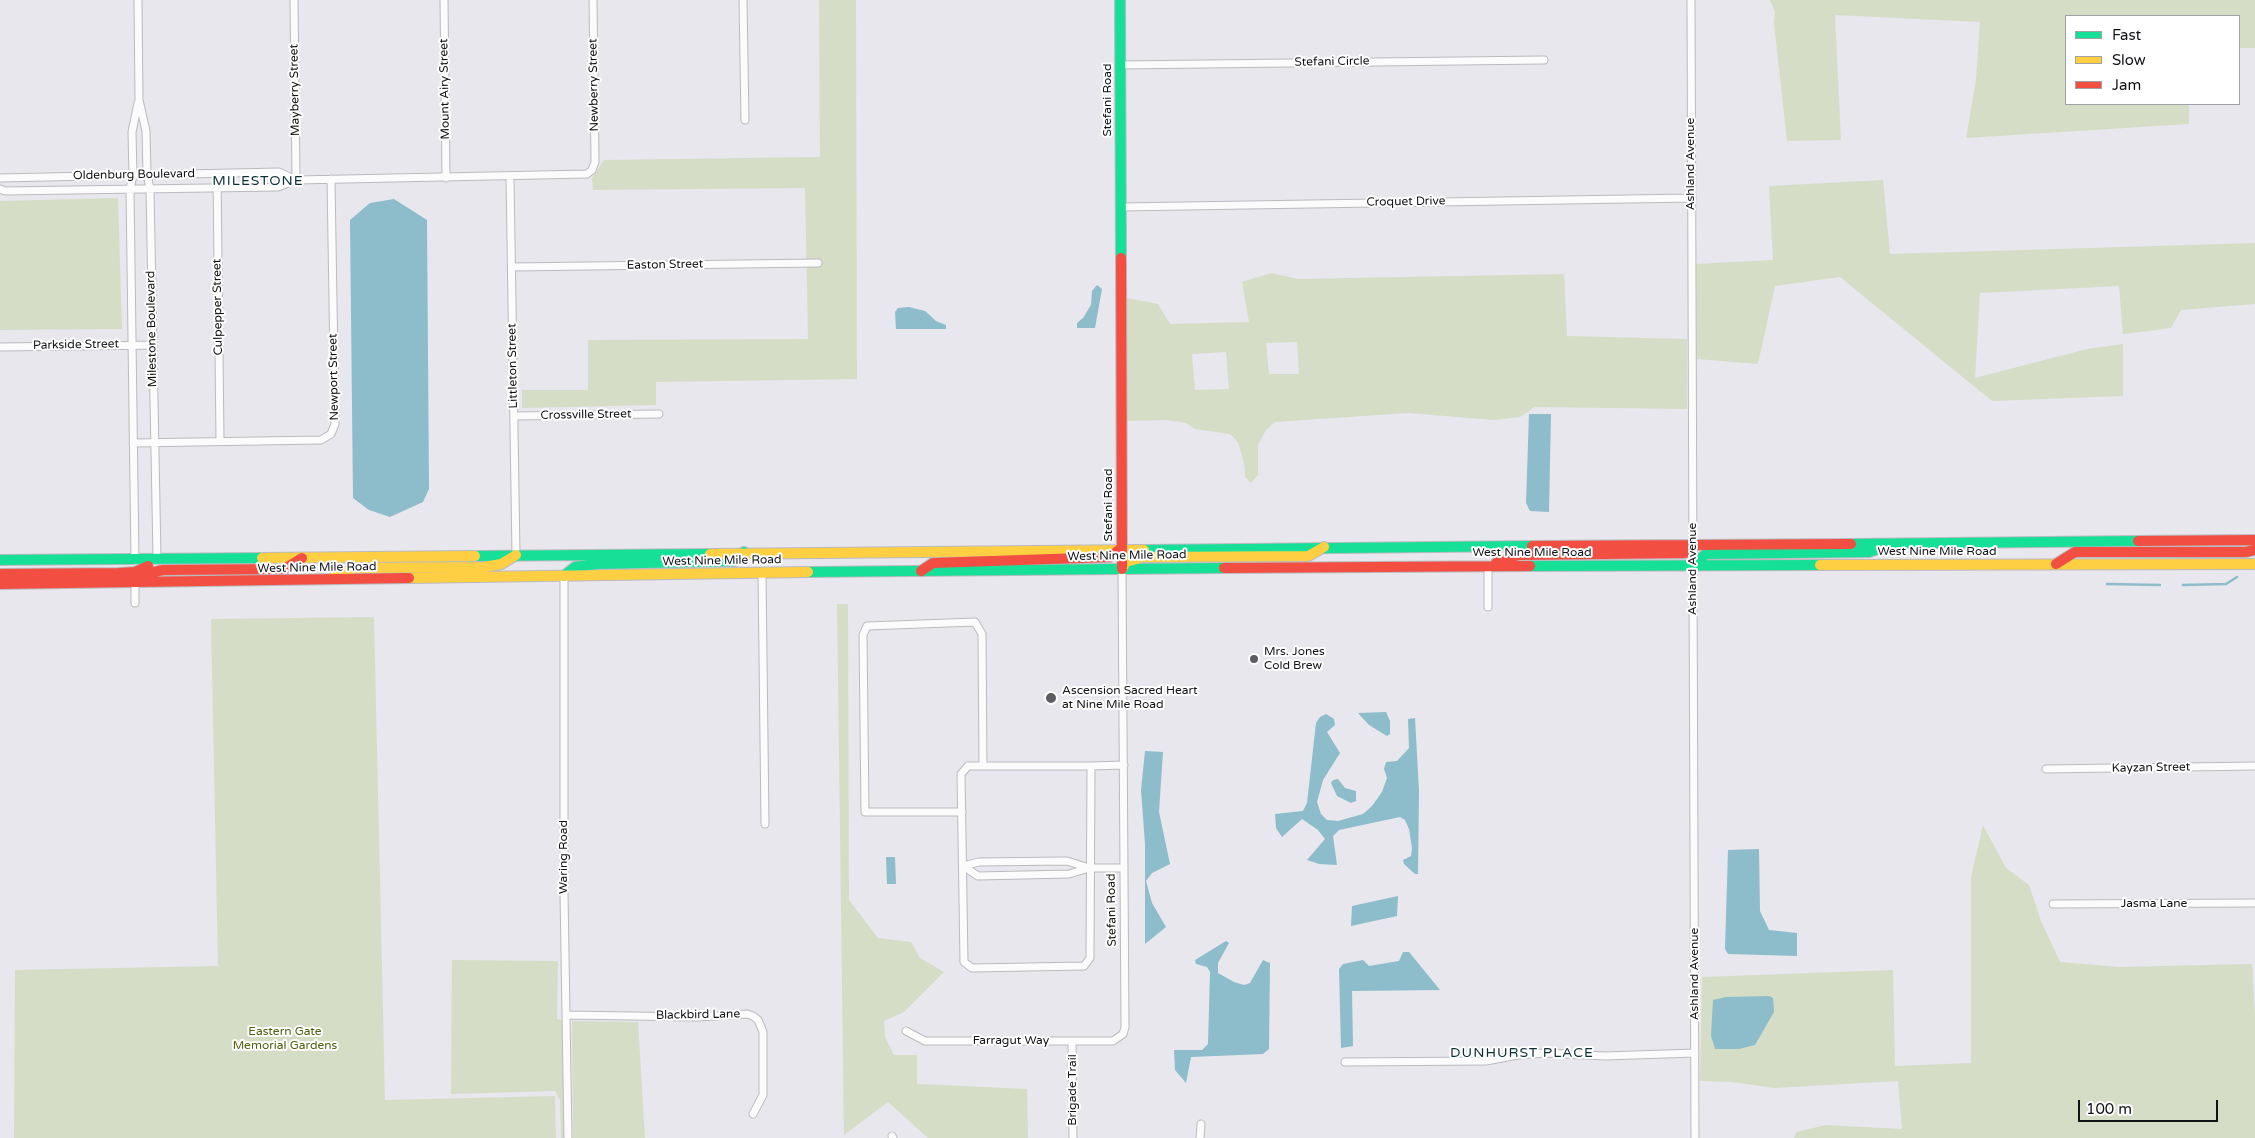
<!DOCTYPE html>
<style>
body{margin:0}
#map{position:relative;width:2255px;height:1138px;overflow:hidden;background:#e7e7ed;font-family:"Varela Round",sans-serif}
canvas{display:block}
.legend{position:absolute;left:2065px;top:15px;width:175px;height:90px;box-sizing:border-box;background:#fff;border:1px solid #a0a1a2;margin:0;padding:6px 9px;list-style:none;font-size:15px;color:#121316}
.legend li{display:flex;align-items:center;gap:10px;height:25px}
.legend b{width:25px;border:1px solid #a0a1a2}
.scale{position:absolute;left:2078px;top:1100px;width:140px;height:22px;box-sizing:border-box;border:2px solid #121316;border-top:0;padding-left:6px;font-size:15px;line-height:18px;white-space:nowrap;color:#121316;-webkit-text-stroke:4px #fff;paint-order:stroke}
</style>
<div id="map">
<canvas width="2255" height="1138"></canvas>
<ul class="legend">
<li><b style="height:6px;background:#16e098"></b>Fast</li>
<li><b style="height:6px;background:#ffcf43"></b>Slow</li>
<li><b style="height:6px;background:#f24e42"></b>Jam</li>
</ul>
<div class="scale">100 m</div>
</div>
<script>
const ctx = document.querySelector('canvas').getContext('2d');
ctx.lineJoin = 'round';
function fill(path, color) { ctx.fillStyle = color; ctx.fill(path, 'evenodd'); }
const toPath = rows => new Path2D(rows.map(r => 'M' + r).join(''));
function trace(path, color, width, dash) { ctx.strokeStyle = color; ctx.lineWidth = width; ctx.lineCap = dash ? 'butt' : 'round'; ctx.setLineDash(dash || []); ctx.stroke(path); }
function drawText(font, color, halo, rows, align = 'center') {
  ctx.font = font + ' "Varela Round",sans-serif'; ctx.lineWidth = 4; ctx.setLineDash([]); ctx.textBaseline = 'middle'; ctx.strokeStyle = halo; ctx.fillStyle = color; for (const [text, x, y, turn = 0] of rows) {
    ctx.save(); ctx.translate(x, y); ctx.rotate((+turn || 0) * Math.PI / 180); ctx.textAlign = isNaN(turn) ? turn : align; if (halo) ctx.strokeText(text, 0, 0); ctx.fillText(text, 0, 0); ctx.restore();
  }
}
fill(toPath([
 [819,0,856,0,857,379,656,382,656,405,522,408,522,390,588,390,588,340,808,339,805,188,593,190,592,178,604,160,820,157],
 [1770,0,2255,0,2255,48,2239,48,2239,16,2066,16,2066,104,2189,104,2189,124,1966,138,1976,80,1980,22,1835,15,1841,140,1787,141,1774,23,1775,12],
 [1883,180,1890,254,2255,243,2255,304,2181,310,2171,328,2123,334,2119,286,1980,293,1975,378,2087,349,2123,344,2123,396,1992,401,1840,277,1775,286,1758,364,1697,359,1696,264,1773,260,1769,186],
 [118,198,122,329,0,330,0,201],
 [1271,273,1299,279,1564,274,1567,336,1687,339,1687,409,1535,407,1520,417,1494,420,1408,413,1275,422,1266,430,1258,445,1258,475,1251,483,1245,477,1244,463,1238,442,1230,434,1195,429,1186,423,1166,420,1126,421,1126,298,1158,304,1170,324,1249,322,1242,282],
 [1297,342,1299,374,1269,374,1266,343],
 [1226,352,1229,389,1195,390,1192,354],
 [837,604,848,604,849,900,878,938,911,942,920,958,944,972,904,1012,884,1021,885,1037,894,1055,917,1055,917,1084,1027,1089,1028,1138,928,1138,888,1102,844,1135],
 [374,617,385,1100,555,1096,556,1138,14,1138,15,970,218,966,211,619],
 [1983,825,2006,868,2029,885,2041,921,2060,962,2119,967,2252,964,2255,1016,2255,1138,1794,1138,1796,1132,1826,1125,1902,1129,1898,1081,1774,1088,1732,1082,1700,1081,1702,977,1893,970,1895,1066,1971,1063,1971,877],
 [452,960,558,961,557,1019,562,1020,564,1138,561,1138,560,1100,555,1091,451,1094],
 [572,1021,638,1022,645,1138,573,1138]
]), '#d5ddc6');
fill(toPath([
 [394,199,427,220,429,489,423,502,390,517,369,510,353,498,350,220,370,203],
 [1097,285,1102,289,1095,328,1077,328,1077,323,1083,318,1091,305,1092,291],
 [909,307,925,311,936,321,946,325,946,329,896,329,895,312,898,308],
 [1529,414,1551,414,1549,512,1530,511,1526,503],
 [1386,712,1390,721,1390,734,1387,736,1369,725,1358,713],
 [1326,714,1334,719,1335,725,1327,732,1340,753,1323,780,1317,802,1321,814,1327,820,1338,821,1363,814,1372,806,1382,792,1387,778,1384,769,1386,762,1397,761,1409,748,1408,719,1415,718,1419,791,1418,874,1415,874,1404,864,1403,860,1411,856,1412,848,1409,829,1405,820,1400,817,1339,830,1333,836,1337,865,1319,864,1307,860,1325,839,1318,830,1302,819,1282,837,1276,828,1275,814,1303,811,1307,803,1316,723,1320,717],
 [1145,751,1163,752,1159,812,1170,864,1152,873,1146,881,1152,903,1166,927,1145,944,1145,844,1141,790],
 [1338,779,1345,788,1356,791,1356,801,1351,803,1337,796,1331,783,1333,780],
 [1759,849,1760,911,1769,930,1797,933,1797,956,1728,954,1725,949,1728,850],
 [886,857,895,857,896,884,887,884],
 [1398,896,1397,916,1351,926,1352,906],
 [1226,941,1229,943,1218,963,1218,973,1234,982,1244,985,1250,983,1263,960,1270,963,1269,1049,1263,1054,1191,1057,1186,1083,1175,1070,1174,1050,1202,1050,1208,1044,1210,972,1207,967,1196,964,1195,960],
 [1403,952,1409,952,1440,990,1352,991,1353,1046,1341,1048,1339,969,1343,964,1363,960,1369,966,1399,961],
 [1769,996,1773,998,1774,1012,1755,1045,1739,1049,1715,1049,1711,1036,1713,1000,1726,997]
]), '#8dbccb');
trace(toPath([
 [2107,584,2160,585],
 [2183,585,2226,584,2237,577]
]), '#8dbccb', 2.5);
const street = toPath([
 [138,0,139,100,146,131,147,174,150,189,157,558],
 [294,0,296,180],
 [444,0,446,178],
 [743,0,745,120],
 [1691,0,1695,1138],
 [1120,65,1544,60],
 [217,174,220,441],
 [510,177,516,555],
 [0,178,279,172,296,180],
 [0,189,5,191,278,187,296,180,587,174,592,170,595,162,593,0],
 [1121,207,1692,198],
 [512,267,818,263],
 [0,347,152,345],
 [514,416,659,414],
 [133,443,321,440,331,434,335,424,331,179],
 [135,561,130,189,133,175,132,132,138,103],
 [1488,566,1488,607],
 [762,572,765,824],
 [564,576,564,892,568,1138],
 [135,579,135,603],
 [968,766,1091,766,1090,958,1084,966,972,968,964,962,961,774,968,766],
 [1091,766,1124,765],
 [2046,769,2255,766],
 [962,812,865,812,863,635,867,626,975,622,982,634,983,766],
 [1089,868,1067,861,979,862,963,866,978,876,1069,874,1089,868,1124,868],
 [2053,904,2255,903],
 [567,1015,697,1017,747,1014,753,1016,758,1020,763,1032,763,1095,753,1114],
 [906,1031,925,1041,1113,1041,1123,1034,1125,1027,1122,569],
 [1072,1041,1073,1138],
 [1345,1062,1486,1061,1518,1055,1545,1053,1605,1056,1695,1053],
 [892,1136,893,1138],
 [1200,1138,1201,1124]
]);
const fast = toPath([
 [1120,0,1121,258],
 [1851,544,2138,541],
 [1144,550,1532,546],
 [475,556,710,554],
 [0,560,262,558],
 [1693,565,1706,554,1869,552,1890,545],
 [1530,566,1820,565],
 [808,572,1224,568],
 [564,576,575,567,597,564,736,561,744,552]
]);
const slow = toPath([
 [710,554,1144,550],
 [262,558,475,556],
 [1820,565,2255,564],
 [1122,569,1126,562,1143,557,1308,556,1324,547],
 [332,578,355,568,484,567,501,564,516,555],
 [409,578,808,572]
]);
const jam = toPath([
 [1121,258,1122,569],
 [2138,541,2255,540],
 [1532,546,1851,544],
 [1496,563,1518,555,1685,553,1693,543],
 [2056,564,2075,552,2246,552,2255,550],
 [1224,568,1530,566],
 [921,571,933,563,1110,557,1121,548],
 [0,574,119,573,135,572,148,566],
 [135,582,141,575,163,570,284,569,302,558],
 [0,584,409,578]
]);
trace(street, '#bababf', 9);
trace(fast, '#bababf', 12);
trace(slow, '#bababf', 12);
trace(jam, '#bababf', 12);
trace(street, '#fbfbfc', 7);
trace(fast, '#16e098', 10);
trace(slow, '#ffcf43', 10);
trace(jam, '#f24e42', 10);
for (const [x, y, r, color] of [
 [1254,659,5,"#5d5d61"],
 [1051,698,6,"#5d5d61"]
]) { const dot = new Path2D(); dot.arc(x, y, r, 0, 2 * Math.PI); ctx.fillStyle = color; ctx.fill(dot); trace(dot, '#fff', 2); }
drawText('12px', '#121316', '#fff', [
 ["Stefani Circle",1332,62,-1],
 ["Newberry Street",594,85,-91],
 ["Mount Airy Street",445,89,-91],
 ["Mayberry Street",295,90,-91],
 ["Stefani Road",1108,100,-90],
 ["Ashland Avenue",1691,164,-90],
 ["Oldenburg Boulevard",134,175,-1],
 ["Croquet Drive",1406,202,-1],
 ["Easton Street",665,265,-1],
 ["Culpepper Street",218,307,-91],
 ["Milestone Boulevard",152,329,-91],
 ["Parkside Street",76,345,-1],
 ["Littleton Street",513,366,-91],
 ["Newport Street",334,377,-91],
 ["Crossville Street",586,415,-1],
 ["Stefani Road",1109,505,-90],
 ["West Nine Mile Road",1937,552],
 ["West Nine Mile Road",1532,553],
 ["West Nine Mile Road",1127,556,-1],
 ["West Nine Mile Road",722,561,-1],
 ["West Nine Mile Road",317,568,-1],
 ["Ashland Avenue",1693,569,-90],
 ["Kayzan Street",2151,768,-1],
 ["Waring Road",564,857,-90],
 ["Jasma Lane",2154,904],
 ["Stefani Road",1112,910,-91],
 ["Ashland Avenue",1695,974,-90],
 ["Blackbird Lane",698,1015,-1],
 ["Farragut Way",1011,1041],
 ["Brigade Trail",1073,1090,-90]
]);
drawText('12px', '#121316', '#fff', [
 ["Mrs. Jones",1264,652],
 ["Cold Brew",1264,666],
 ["Ascension Sacred Heart",1062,691],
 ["at Nine Mile Road",1062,705]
], 'left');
drawText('12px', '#4f600f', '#fff', [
 ["Eastern Gate",285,1032],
 ["Memorial Gardens",285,1046]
]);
ctx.letterSpacing = '1px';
drawText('14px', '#0d2f35', '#fff', [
 ["MILESTONE",258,181],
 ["DUNHURST PLACE",1522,1053]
]);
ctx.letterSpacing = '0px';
</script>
